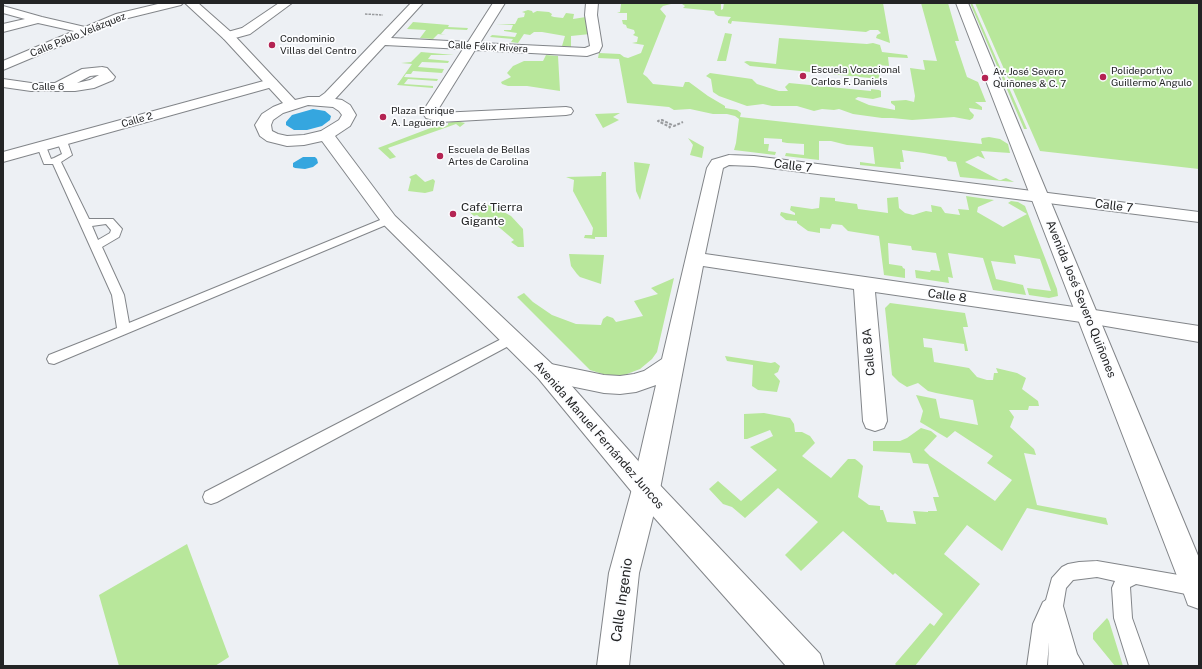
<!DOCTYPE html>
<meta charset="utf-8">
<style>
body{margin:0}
#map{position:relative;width:1202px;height:669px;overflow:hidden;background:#edf0f4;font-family:"Public Sans",sans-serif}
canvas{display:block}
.frame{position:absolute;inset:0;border:4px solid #232425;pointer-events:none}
</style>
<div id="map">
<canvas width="1202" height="669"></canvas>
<div class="frame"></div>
</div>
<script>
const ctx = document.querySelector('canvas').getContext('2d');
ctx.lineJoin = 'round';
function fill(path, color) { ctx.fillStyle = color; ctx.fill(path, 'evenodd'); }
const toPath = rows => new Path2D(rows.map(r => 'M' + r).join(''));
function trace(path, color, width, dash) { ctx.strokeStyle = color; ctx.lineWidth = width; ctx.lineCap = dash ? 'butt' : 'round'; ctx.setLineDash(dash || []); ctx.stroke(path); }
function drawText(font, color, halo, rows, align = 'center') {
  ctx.font = font + ' "Public Sans",sans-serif'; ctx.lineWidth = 3.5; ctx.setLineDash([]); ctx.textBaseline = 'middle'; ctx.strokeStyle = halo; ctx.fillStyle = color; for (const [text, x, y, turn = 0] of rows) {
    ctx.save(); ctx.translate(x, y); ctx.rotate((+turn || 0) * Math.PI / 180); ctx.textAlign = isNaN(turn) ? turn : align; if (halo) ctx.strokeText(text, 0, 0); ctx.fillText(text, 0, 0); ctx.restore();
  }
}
fill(toPath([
 [611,3,721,3,721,10,723,9,724,3,883,3,890,43,876,38,877,35,881,33,878,30,870,30,866,32,732,21,731,24,728,23,728,21,731,17,718,16,715,14,714,11,683,8,685,6,682,4,671,4,663,6,660,9,666,16,643,74,647,77,653,84,683,87,685,82,689,82,708,96,725,106,725,108,737,110,741,113,740,117,982,144,981,139,982,138,989,137,1000,139,1008,144,1010,153,981,151,985,159,978,156,965,162,999,180,1001,180,1006,178,1014,182,960,177,956,162,948,161,946,157,924,153,902,150,904,162,900,162,901,169,860,165,860,162,875,164,873,147,847,145,831,141,819,141,819,160,785,156,786,153,804,155,804,144,787,143,782,142,782,139,764,138,764,144,769,144,768,151,776,152,775,155,734,150,736,143,739,119,735,116,727,114,713,114,690,109,674,110,669,107,627,103,619,59,598,58,599,53,620,54,624,57,628,58,641,53,644,45,632,43,637,42,638,37,633,35,635,33,634,30,627,28,626,25,623,24,622,20,627,20,627,13,617,13,620,12,621,4],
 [921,3,948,3,959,41,955,41,967,77,978,82,986,102,975,102,982,107,982,110,969,108,970,111,974,115,973,118,970,120,954,117,912,120,892,118,882,118,853,114,839,109,834,110,822,109,814,111,797,106,772,106,763,104,747,106,719,96,713,92,711,79,706,76,710,73,752,79,757,84,779,91,788,91,785,87,789,83,871,91,871,89,879,90,881,91,881,97,873,99,858,97,855,99,869,105,895,110,895,106,891,103,891,101,906,100,914,102,915,96,910,68,925,70,923,60,937,61],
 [970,3,972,3,1027,129,1024,129],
 [975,3,1199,3,1199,169,1040,151],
 [528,10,532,11,533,13,537,11,549,12,552,14,551,16,554,17,563,18,566,13,574,14,573,19,586,17,590,34,571,36,571,47,562,46,565,36,542,32,534,32,530,35,524,34,518,43,511,42,513,39,490,37,492,35,515,37,517,33,504,31,504,30,511,30,513,25,496,24,515,24,518,18,524,17,525,13,522,12],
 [413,22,449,25,448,27,468,28,467,30,445,29,441,34,446,35,438,34,433,39,420,38,426,30,407,29],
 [725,33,732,34,726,61,717,61],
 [779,38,867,44,873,43,880,45,882,52,907,55,908,58,888,57,889,66,878,65,880,82,875,83,871,82,870,78,750,66,744,62,747,61,776,64],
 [421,52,454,55,431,55,428,59,449,61,448,63,422,62,418,67,444,69,442,73,413,71,411,74,406,74,404,77,438,79,437,81,408,79,404,84,433,86,433,88,397,85,412,64,401,63,411,62],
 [546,55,558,56,560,91,527,86,508,86,502,84,501,82,511,77,507,73,513,66,524,61,543,61],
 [619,113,620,113,613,117,619,120,603,128,595,114],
 [456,121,465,123,460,127,456,124,388,148,396,157,390,159,378,148,441,124,444,127,448,125,448,123],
 [688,138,704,147,702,158,690,155,693,145],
 [634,162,650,164,640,200,636,191],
 [602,172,606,172,607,237,595,237,595,239,584,238,585,235,592,235,593,228,573,191,574,180,566,177,601,176],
 [416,174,425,182,433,179,435,181,433,191,425,193,408,191,411,179,409,177],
 [966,196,994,200,978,207,977,212,1003,227,1027,214,1008,203,1011,201,1018,202,1025,206,1057,289,1058,296,1049,298,1029,295,1027,288,1051,291,1040,259,1014,255,1016,264,991,261,996,279,1023,285,1026,295,993,290,983,258,948,253,953,278,948,277,949,283,916,278,915,270,930,272,931,270,940,271,936,253,912,250,911,246,888,243,889,264,902,266,903,268,905,269,905,278,884,275,879,236,848,231,842,225,832,224,830,229,820,228,820,233,808,231,797,223,797,221,786,220,780,215,781,212,795,215,795,213,790,210,791,206,812,209,819,208,820,197,835,198,835,201,857,204,858,209,888,213,887,198,898,197,899,208,905,213,913,215,926,211,932,212,931,205,941,207,945,213,960,215,958,209,969,210],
 [477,203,493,206,511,216,523,229,524,247,518,247,511,242,514,240,487,217,482,219,477,215,474,216,466,209,475,206],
 [569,254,604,255,601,284,580,277,577,274,571,266],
 [674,278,657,352,652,359,640,369,622,376,609,376,590,370,517,297,524,293,533,302,552,315,576,324,601,325,603,319,607,316,613,318,616,322,643,316,634,301,658,294,651,288],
 [890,303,965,313,968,327,963,327,968,351,965,351,964,344,923,338,924,347,932,348,934,362,969,368,977,377,987,380,993,380,994,373,998,373,996,368,1017,373,1026,378,1022,389,1038,401,1039,406,1029,406,1028,410,1009,410,1014,417,1010,427,1034,449,1036,455,1024,453,1037,505,1106,518,1108,525,1027,508,1002,551,967,525,944,554,980,584,915,666,897,666,895,664,930,623,934,626,943,614,895,573,893,575,843,531,801,571,785,555,818,522,778,488,745,518,732,507,723,504,709,489,718,481,741,501,777,470,750,447,773,436,770,430,747,439,744,439,744,414,764,413,790,418,794,424,795,432,802,432,810,436,815,443,802,456,831,478,848,459,855,459,859,462,863,466,858,497,869,505,880,506,880,510,883,510,887,522,916,524,913,511,928,512,928,511,937,511,933,497,939,497,928,464,913,463,910,453,873,451,873,441,900,441,907,438,921,428,931,431,937,436,924,450,930,456,995,501,1012,480,987,463,993,456,955,431,947,438,920,422,923,411,916,395,936,399,940,418,978,425,973,400,936,393,928,391,918,383,907,387,899,382,892,375,885,308],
 [725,356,771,363,775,362,780,366,778,372,774,374,780,381,777,392,758,390,752,386,753,365,727,361],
 [187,544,229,657,215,666,119,666,99,595],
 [1107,618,1109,621,1123,666,1115,666,1093,639,1093,633]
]), '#b8e79b');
fill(toPath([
 [313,109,325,111,331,116,330,120,322,126,307,130,294,130,286,125,286,122,292,115],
 [303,157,315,157,317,159,318,163,313,167,305,169,295,168,293,167,293,163]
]), '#35a6df');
const lane = toPath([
 [62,138,67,141,72,155,61,162,89,219,113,219,122,229,119,237,102,247,124,295,129,323,385,218,389,217,394,220,393,222,54,364,49,363,47,359,49,355,117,328,112,295,53,164,44,164,37,146,39,144,45,144,51,159,54,158,62,154,57,141,62,138],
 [106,224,111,230,110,233,98,240,92,226,106,224],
 [511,334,516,336,518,339,516,342,217,502,211,504,205,502,203,497,205,492,511,334],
 [1097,561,1196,578,1199,579,1199,595,1196,596,1136,584,1130,587,1132,618,1149,666,1129,666,1114,618,1112,588,1115,581,1097,577,1073,580,1066,588,1063,606,1077,654,1084,666,1048,666,1049,642,1047,666,1027,666,1033,624,1043,602,1046,600,1052,578,1062,567,1068,564,1079,562,1097,561]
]);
const street = toPath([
 [162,3,183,3,181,5,124,19,3,70,3,61,74,31,38,23,3,32,3,24,25,19,3,13,3,6,42,17,85,27,116,14,162,3],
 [279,3,292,3,250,34,228,40,224,39,222,36,224,33,242,28,279,3],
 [411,3,423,3,391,38,468,42,493,3,505,3,480,43,585,48,590,46,585,15,586,3,598,3,597,15,602,46,599,52,587,56,475,50,439,108,439,113,566,107,571,108,573,111,571,114,566,115,440,122,426,118,424,115,425,108,463,49,385,45,335,99,328,104,323,105,318,104,316,101,318,98,325,93,411,3],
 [102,67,107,68,115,77,113,80,94,88,75,91,31,91,3,87,3,79,31,83,55,83,82,69,102,67],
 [99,75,90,80,77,83,90,76,99,75],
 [271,79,276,80,278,83,276,86,3,162,3,152,271,79],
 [729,155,754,156,1199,212,1199,222,754,166,729,165,723,168,705,254,1088,309,1199,326,1199,342,1088,323,875,292,887,421,884,428,875,431,866,428,863,421,854,289,703,266,660,489,639,573,629,666,597,666,609,573,632,489,656,385,636,392,620,394,604,393,546,381,538,378,534,372,538,366,546,363,604,375,620,376,634,374,644,371,662,359,707,168,712,160,729,155]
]);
const secondary = toPath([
 [185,3,198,3,232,33,295,100,308,97,323,97,342,100,350,105,356,115,350,126,335,136,395,216,554,366,656,481,820,654,824,666,786,666,636,497,538,378,383,224,322,141,304,145,287,146,267,141,260,136,255,125,262,114,273,107,283,103,224,39,185,3],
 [308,105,333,107,339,111,342,115,339,120,321,131,304,135,287,136,278,134,272,131,271,125,273,120,283,113,308,105],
 [956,3,968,3,1199,558,1199,609,1188,605,1184,594,956,3]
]);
trace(lane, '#828589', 2);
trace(street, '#828589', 2);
trace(secondary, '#828589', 2);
trace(toPath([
 [365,14,383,15]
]), '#999b9e', 1.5, [2.5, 1]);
trace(toPath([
 [669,128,670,127,658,121,662,120,674,126,683,122]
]), '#999b9e', 2, [3, 1.5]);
fill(lane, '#fff');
fill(street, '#fff');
fill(secondary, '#fff');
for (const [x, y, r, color] of [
 [272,45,4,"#b42453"],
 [803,76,4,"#b42453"],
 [1103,77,4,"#b42453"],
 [985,78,4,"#b42453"],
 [383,117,4,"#b42453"],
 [440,156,4,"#b42453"],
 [453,214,4,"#b42453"]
]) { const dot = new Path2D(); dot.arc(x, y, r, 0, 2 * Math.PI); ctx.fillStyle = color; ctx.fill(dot); trace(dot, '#fcfdff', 1.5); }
drawText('10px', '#232425', '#fcfdff', [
 ["Calle Pablo Velázquez",78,35,-22],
 ["Calle Félix Rivera",488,47,3],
 ["Calle 6",48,87],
 ["Calle 2",137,120,-16]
]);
drawText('10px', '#232425', '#fcfdff', [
 ["Condominio",280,39],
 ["Villas del Centro",280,51],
 ["Escuela Vocacional",811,70],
 ["Carlos F. Daniels",811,82],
 ["Polideportivo",1111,71],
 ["Guillermo Angulo",1111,83],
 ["Av. José Severo",993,72],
 ["Quiñones & C. 7",993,84],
 ["Plaza Enrique",391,111],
 ["A. Laguerre",391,123],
 ["Escuela de Bellas",448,150],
 ["Artes de Carolina",448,162]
], 'left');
drawText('12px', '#232425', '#fcfdff', [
 ["Calle 7",793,166,7],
 ["Calle 7",1114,206,7],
 ["Calle 8",947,296,8],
 ["Avenida José Severo Quiñones",1081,299,68],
 ["Calle 8A",869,352,-95],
 ["Avenida Manuel Fernández Juncos",599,435,49]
]);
drawText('12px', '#232425', '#fcfdff', [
 ["Café Tierra",461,207],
 ["Gigante",461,221]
], 'left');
drawText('14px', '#232425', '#fcfdff', [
 ["Calle Ingenio",622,600,-82]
]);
</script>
